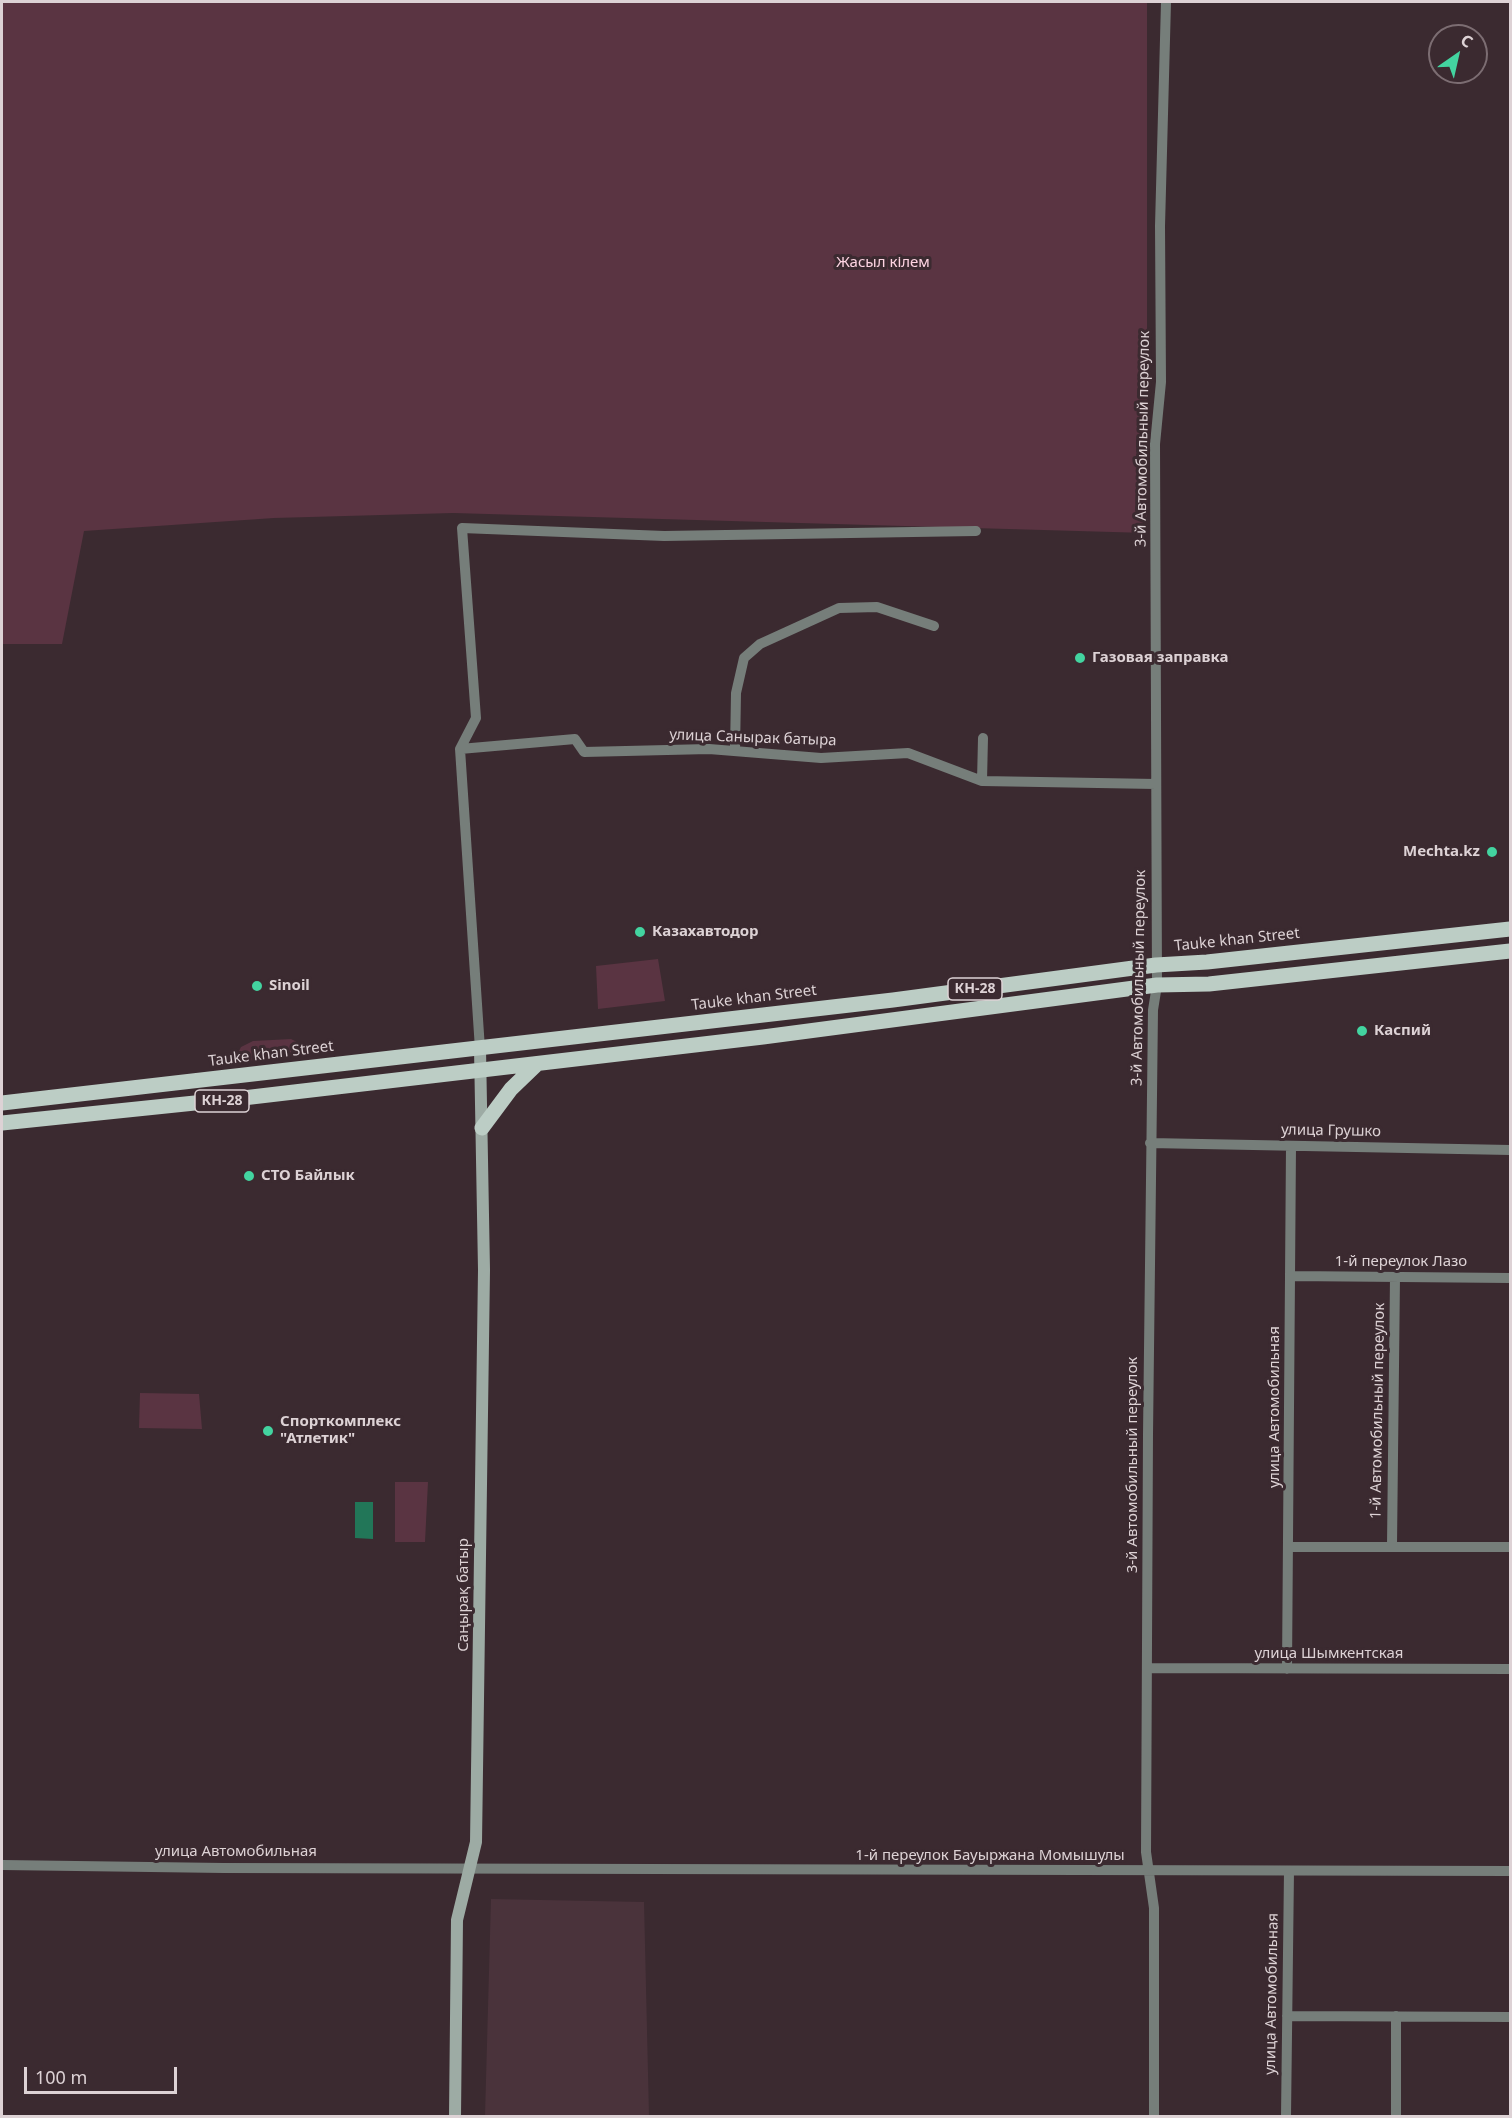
<!DOCTYPE html>
<meta charset="utf-8">
<style>
body{margin:0}
#map{position:relative;width:1512px;height:2118px;overflow:hidden;background:#3b2a30;font-family:"Noto Sans",sans-serif}
canvas{display:block}
.frame{position:absolute;inset:0;border:3px solid #ddd2d5;pointer-events:none}
.north{position:absolute;left:1428px;top:24px;width:60px;height:60px;box-sizing:border-box;background:#3b2a30;border:2px solid #7c6d72;border-radius:50%;rotate:34deg;font-size:16px;font-weight:700;line-height:24px;text-align:center;color:#ddd2d5}
.north::after{content:'';display:block;margin:auto;width:21px;height:27px;background:#43d4a0;clip-path:polygon(50% 0,100% 100%,50% 72%,0 100%)}
.scale{position:absolute;left:24px;top:2067px;width:153px;height:27px;box-sizing:border-box;border:3px solid #ddd2d5;border-top:0;padding-left:8px;font-size:18px;line-height:21px;white-space:nowrap;color:#ddd2d5;-webkit-text-stroke:4px #3b2a30;paint-order:stroke}
</style>
<div id="map">
<canvas width="1512" height="2118"></canvas>
<div class="frame"></div>
<div class="north">С</div>
<div class="scale">100 m</div>
</div>
<script>
const ctx = document.querySelector('canvas').getContext('2d');
ctx.lineJoin = 'round';
function fill(path, color) { ctx.fillStyle = color; ctx.fill(path, 'evenodd'); }
const toPath = rows => new Path2D(rows.map(r => 'M' + r).join(''));
function trace(path, color, width, dash) { ctx.strokeStyle = color; ctx.lineWidth = width; ctx.lineCap = dash ? 'butt' : 'round'; ctx.setLineDash(dash || []); ctx.stroke(path); }
function drawText(font, color, halo, rows, align = 'center') {
  ctx.font = font + ' "Noto Sans",sans-serif'; ctx.lineWidth = 6; ctx.setLineDash([]); ctx.textBaseline = 'middle'; ctx.strokeStyle = halo; ctx.fillStyle = color; for (const [text, x, y, turn = 0] of rows) {
    ctx.save(); ctx.translate(x, y); ctx.rotate((+turn || 0) * Math.PI / 180); ctx.textAlign = isNaN(turn) ? turn : align; if (halo) ctx.strokeText(text, 0, 0); ctx.fillText(text, 0, 0); ctx.restore();
  }
}
fill(toPath([
 [491,1899,644,1902,649,2116,485,2116]
]), '#4a333b');
fill(toPath([
 [2,2,1147,2,1147,533,453,513,274,518,84,531,62,644,2,644],
 [658,959,665,1001,598,1009,596,966],
 [291,1039,301,1044,300,1052,296,1055,241,1062,236,1057,241,1047,253,1041],
 [140,1393,199,1394,202,1429,139,1428],
 [395,1482,428,1482,425,1542,395,1542]
]), '#5a3442');
fill(toPath([
 [355,1502,373,1502,373,1539,355,1538]
]), '#227658');
trace(toPath([
 [460,749,575,739,584,752,709,749,821,758,908,753,982,781,1156,784],
 [735,751,736,693,744,658,760,644,839,608,877,607,934,626],
 [982,781,983,738],
 [480,1049,460,749,476,718,462,528,664,536,976,531],
 [1150,1143,1510,1150],
 [1291,1276,1510,1278],
 [1392,1545,1395,1277],
 [1289,1547,1510,1547],
 [1147,1668,1510,1669],
 [1287,1669,1291,1146],
 [2,1865,224,1868,1510,1871],
 [1287,2016,1510,2017],
 [1154,2116,1154,1908,1146,1852,1148,1434,1153,1010,1157,985,1155,444,1161,382,1160,226,1166,2],
 [1286,2116,1289,1871],
 [1396,2116,1396,2016]
]), '#767e7a', 10);
trace(toPath([
 [455,2116,457,1920,476,1842,484,1270,480,1049]
]), '#9daba4', 12);
trace(toPath([
 [2,1103,893,1000,1156,965,1207,962,1510,929],
 [2,1123,243,1098,763,1037,1157,985,1209,984,1510,951],
 [482,1128,511,1089,537,1064]
]), '#bccdc5', 15);
for (const [x, y, r, color] of [
 [1080,658,6,"#43d4a0"],
 [1492,852,6,"#43d4a0"],
 [640,932,6,"#43d4a0"],
 [257,986,6,"#43d4a0"],
 [1362,1031,6,"#43d4a0"],
 [249,1176,6,"#43d4a0"],
 [268,1431,6,"#43d4a0"]
]) { const dot = new Path2D(); dot.arc(x, y, r, 0, 2 * Math.PI); ctx.fillStyle = color; ctx.fill(dot); trace(dot, '#3b2a30', 2); }
for (const [x, y, w] of [
 [975,989,54],
 [222,1101,54]
]) { const box = new Path2D(); box.roundRect(x - w / 2, y - 11, w, 22, 4.5); ctx.fillStyle = '#3b2a30'; ctx.fill(box); trace(box, '#ddd2d5', 1.5); }
drawText('bold 14px', '#ddd2d5', null, [
 ["КН-28",975,989],
 ["КН-28",222,1101]
]);
drawText('15px', '#fed4e2', '#3b2a30', [
 ["Жасыл кілем",883,263]
]);
drawText('15px', '#ddd2d5', '#3b2a30', [
 ["3-й Автомобильный переулок",1143,439,-89],
 ["улица Санырак батыра",753,738,2],
 ["Tauke khan Street",1237,940,-6],
 ["3-й Автомобильный переулок",1139,978,-89],
 ["Tauke khan Street",754,998,-7],
 ["Tauke khan Street",271,1054,-7],
 ["улица Грушко",1331,1131,1],
 ["1-й переулок Лазо",1401,1262],
 ["улица Автомобильная",1275,1407,-90],
 ["1-й Автомобильный переулок",1378,1411,-89],
 ["3-й Автомобильный переулок",1133,1465,-90],
 ["Саңырақ батыр",464,1595,-90],
 ["улица Шымкентская",1329,1654],
 ["улица Автомобильная",236,1852],
 ["1-й переулок Бауыржана Момышулы",990,1856],
 ["улица Автомобильная",1272,1994,-89]
]);
drawText('bold 15px', '#ddd2d5', '#3b2a30', [
 ["Газовая заправка",1092,658],
 ["Mechta.kz",1480,852,"right"],
 ["Казахавтодор",652,932],
 ["Sinoil",269,986],
 ["Каспий",1374,1031],
 ["СТО Байлык",261,1176],
 ["Спорткомплекс",280,1422],
 ["\"Атлетик\"",280,1439]
], 'left');
</script>
